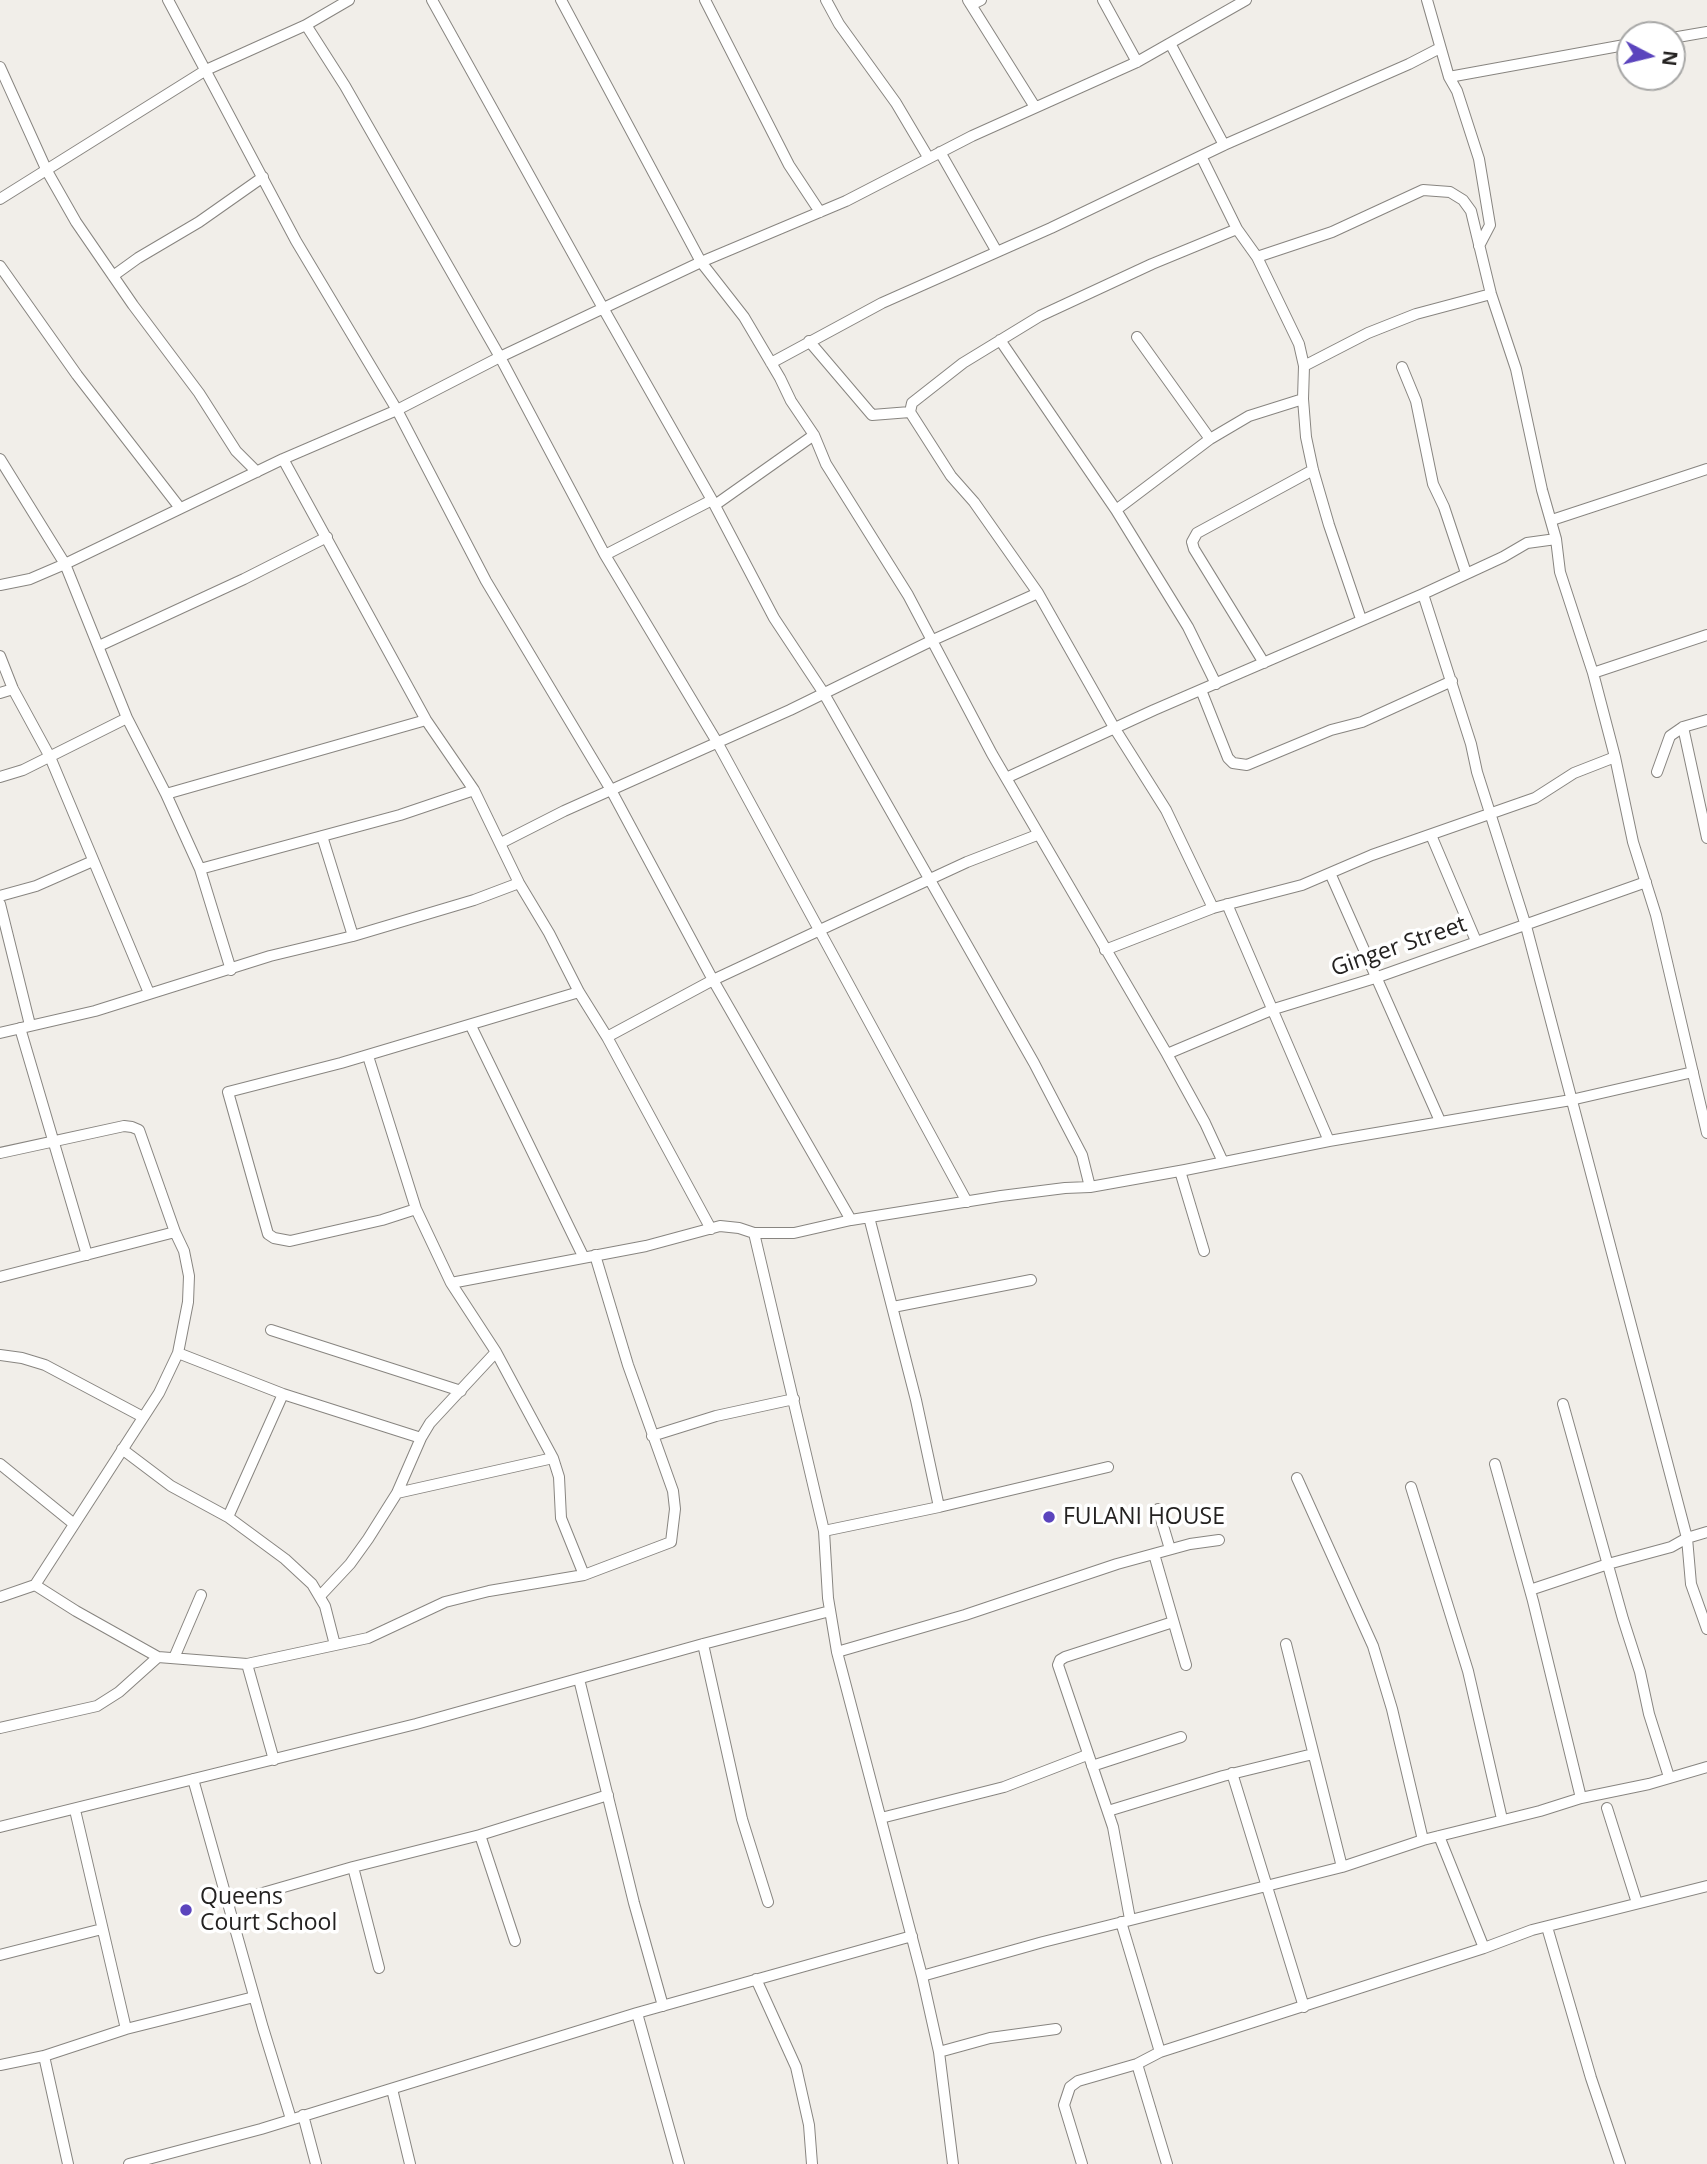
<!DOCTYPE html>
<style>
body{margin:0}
#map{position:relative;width:1707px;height:2164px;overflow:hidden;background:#f1eee9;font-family:"Open Sans",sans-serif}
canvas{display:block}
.north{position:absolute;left:1616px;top:21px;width:70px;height:70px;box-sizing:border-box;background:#fff;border:2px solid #a7a7a6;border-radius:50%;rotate:97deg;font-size:19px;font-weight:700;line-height:28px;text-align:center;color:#242221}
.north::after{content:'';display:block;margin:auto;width:24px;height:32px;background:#5b44bd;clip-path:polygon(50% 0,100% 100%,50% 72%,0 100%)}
</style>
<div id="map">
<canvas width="1707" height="2164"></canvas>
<div class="north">N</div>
</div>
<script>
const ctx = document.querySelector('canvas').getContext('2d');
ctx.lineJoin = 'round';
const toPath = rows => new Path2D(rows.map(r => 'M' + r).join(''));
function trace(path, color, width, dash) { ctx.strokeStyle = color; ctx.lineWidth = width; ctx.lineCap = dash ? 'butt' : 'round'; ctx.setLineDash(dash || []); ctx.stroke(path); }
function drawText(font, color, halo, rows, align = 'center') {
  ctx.font = font + ' "Open Sans",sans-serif'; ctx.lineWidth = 7; ctx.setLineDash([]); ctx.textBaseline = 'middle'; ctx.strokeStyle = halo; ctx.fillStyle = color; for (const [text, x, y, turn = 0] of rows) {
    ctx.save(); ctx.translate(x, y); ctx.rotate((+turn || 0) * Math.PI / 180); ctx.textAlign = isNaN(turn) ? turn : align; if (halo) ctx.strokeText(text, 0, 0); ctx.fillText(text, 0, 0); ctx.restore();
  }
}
const street = toPath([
 [168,0,296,241,397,410,486,581,611,790,713,980,851,1220],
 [432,0,603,308,712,500,774,618,823,692,1034,1063,1082,1155,1090,1187],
 [561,0,701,262,744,317,780,378,791,401,814,435,826,464,908,595,992,754,1167,1054,1205,1123,1223,1162],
 [705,0,789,165,820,212],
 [826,0,839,24,896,103,928,157],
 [968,0,1035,107],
 [1103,0,1137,62],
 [1427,0,1449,77,1457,91,1479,159,1490,225,1479,246],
 [971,5,981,0],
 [306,25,345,86,500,357,605,555,717,742,967,1202],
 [1672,38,1707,32],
 [1171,45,1224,145],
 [0,67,47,171,76,222,133,305,199,393,236,451,257,472],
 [1449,77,1630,44],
 [940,152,997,252],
 [1201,156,1237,229,1257,257,1299,344,1304,366,1303,399,1306,437,1313,470,1329,525,1361,619],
 [0,199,206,70,306,25,349,0],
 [1257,257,1332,232,1423,190,1450,192,1463,200,1471,211,1491,294,1516,369,1542,490,1556,539,1560,572,1593,673,1615,757,1633,842,1656,915,1707,1133],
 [0,266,77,375,180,508],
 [113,276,138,258,199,222,263,177],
 [1137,337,1210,439],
 [1000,340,1116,510,1188,627,1216,684],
 [809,341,872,415,910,412],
 [771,363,882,303,1051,228,1224,145,1409,64,1440,48],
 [1304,366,1368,333,1416,314,1491,294],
 [1402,367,1416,401,1433,484,1444,507,1466,573],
 [0,459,65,564,127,718,166,794,200,869,231,970],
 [283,459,426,720,474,790,519,883,549,933,579,992,607,1037,711,1229],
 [715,505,814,435],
 [1116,510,1210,439,1249,416,1303,399],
 [1552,520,1707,469],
 [605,555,712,500],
 [0,585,30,579,65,564,283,459,397,410,500,357,701,262,846,201,972,136,1137,62,1246,0],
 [1423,594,1471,744,1477,772,1526,926,1687,1538,1691,1584,1707,1629],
 [99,646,244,579,327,537],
 [0,656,13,689,50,757,149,993],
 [1264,663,1194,549,1192,542,1197,533,1313,470],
 [1593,673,1707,635],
 [1201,690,1228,758,1233,763,1247,765,1331,730,1362,722,1452,681],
 [0,693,13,689],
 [1683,727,1707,838],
 [1657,772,1670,736,1683,727,1707,720],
 [0,777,23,770,127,718],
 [1006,778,1154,710,1423,594,1503,557,1527,543,1556,539],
 [166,794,426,720],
 [1431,835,1476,941],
 [322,836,353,936],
 [501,843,564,811,790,710,933,640,1038,593],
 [200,869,400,815,474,790],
 [1330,873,1440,1121],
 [0,896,36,886,93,861],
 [0,904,30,1025],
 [1227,904,1329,1141],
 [1213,908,1166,810,1115,729,1038,593,974,502,951,476,910,412,912,403,963,363,1040,316,1152,264,1237,229],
 [1105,950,1213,908,1302,885,1372,855,1535,798,1574,773,1615,757],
 [471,1026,583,1256],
 [20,1028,87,1255],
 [0,1033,95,1011,270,956,353,936,474,900,519,883],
 [607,1037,713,980,820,930,967,862,1037,835],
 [1167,1054,1274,1009,1375,978,1646,882],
 [368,1056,416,1209,451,1283,496,1352,553,1458,559,1477,561,1518,584,1575],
 [0,1153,124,1126,132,1127,139,1130,175,1232,184,1251,189,1276,188,1302,178,1353,159,1393,35,1585,0,1597],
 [1180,1171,1204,1251],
 [416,1209,382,1220,290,1241,274,1238,268,1234,228,1092,341,1063,579,992],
 [869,1217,916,1400,939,1507],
 [754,1233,824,1531,828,1598,837,1652,922,1976,939,2052,953,2164],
 [0,1277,175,1232],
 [451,1283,646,1246,720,1226,739,1228,754,1233,794,1233,851,1220,1001,1196,1065,1188,1090,1187,1185,1170,1329,1141,1571,1100,1693,1072],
 [893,1307,1031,1280],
 [271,1330,461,1391],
 [178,1353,283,1394,421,1438],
 [0,1355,22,1358,45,1365,143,1417],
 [1563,1404,1623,1619,1640,1672,1649,1714,1669,1777],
 [652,1436,716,1416,794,1399],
 [122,1449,171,1486,228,1517,285,1559,312,1584,325,1606,335,1645],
 [0,1464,74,1524],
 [1495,1464,1533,1601,1581,1798],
 [1297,1478,1373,1646,1392,1709,1423,1840],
 [1411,1487,1468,1671,1502,1819],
 [397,1493,553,1458],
 [1158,1509,1170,1549],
 [228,1517,283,1394],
 [824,1531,939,1507,1108,1467],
 [1154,1554,1186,1665],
 [35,1585,76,1611,158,1657,247,1664,368,1638,445,1602,489,1591,584,1575,671,1542,675,1509,673,1491,628,1365,595,1255],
 [1530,1590,1608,1564,1671,1547,1687,1538,1707,1532],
 [321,1595,350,1564,368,1539,397,1493,421,1438,430,1423,496,1352],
 [703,1644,742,1819,768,1902],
 [1286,1644,1342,1867],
 [837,1652,965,1615,1117,1564,1190,1544,1219,1540],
 [174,1658,201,1595],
 [247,1664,274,1760],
 [579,1679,634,1903,663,2006],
 [0,1728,97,1706,119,1692,158,1657],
 [1092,1766,1181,1737],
 [1232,1773,1304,2007],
 [193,1779,263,2028,291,2119],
 [1607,1808,1637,1903],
 [75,1810,126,2029],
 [1108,1811,1223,1776,1313,1754],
 [881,1818,1004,1787,1087,1755],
 [0,1827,416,1724,703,1644,830,1611],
 [480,1835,515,1941],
 [1439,1836,1484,1948],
 [353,1867,379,1968],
 [228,1903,353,1867,480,1835,608,1795],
 [1130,1919,1113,1827,1058,1665,1060,1660,1065,1657,1173,1622],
 [1121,1922,1160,2052],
 [1547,1927,1591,2078,1620,2164],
 [0,1955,102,1929],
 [922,1976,1043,1942,1342,1867,1423,1840,1540,1811,1581,1798,1649,1784,1707,1767],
 [756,1979,796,2067,809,2125,812,2164],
 [637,2013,679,2164],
 [939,2052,990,2038,1056,2029],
 [44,2056,68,2164],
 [1137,2064,1167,2164],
 [0,2065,44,2056,126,2029,254,1997],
 [392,2089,410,2164],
 [303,2115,316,2164],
 [129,2164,261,2129,637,2013,912,1936],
 [1082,2164,1064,2105,1070,2087,1078,2081,1137,2064,1160,2052,1484,1948,1532,1930,1707,1886]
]);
trace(street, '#888580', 12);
trace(street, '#fff', 10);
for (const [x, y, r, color] of [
 [1049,1517,7,"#5b44bd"],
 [186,1910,7,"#5b44bd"]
]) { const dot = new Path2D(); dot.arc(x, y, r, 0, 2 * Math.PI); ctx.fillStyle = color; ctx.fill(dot); trace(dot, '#fff', 2.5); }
drawText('23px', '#242221', '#fff', [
 ["Ginger Street",1399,947,-19]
]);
drawText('23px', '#242221', '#fff', [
 ["FULANI HOUSE",1063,1517],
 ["Queens",200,1897],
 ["Court School",200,1923]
], 'left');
</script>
